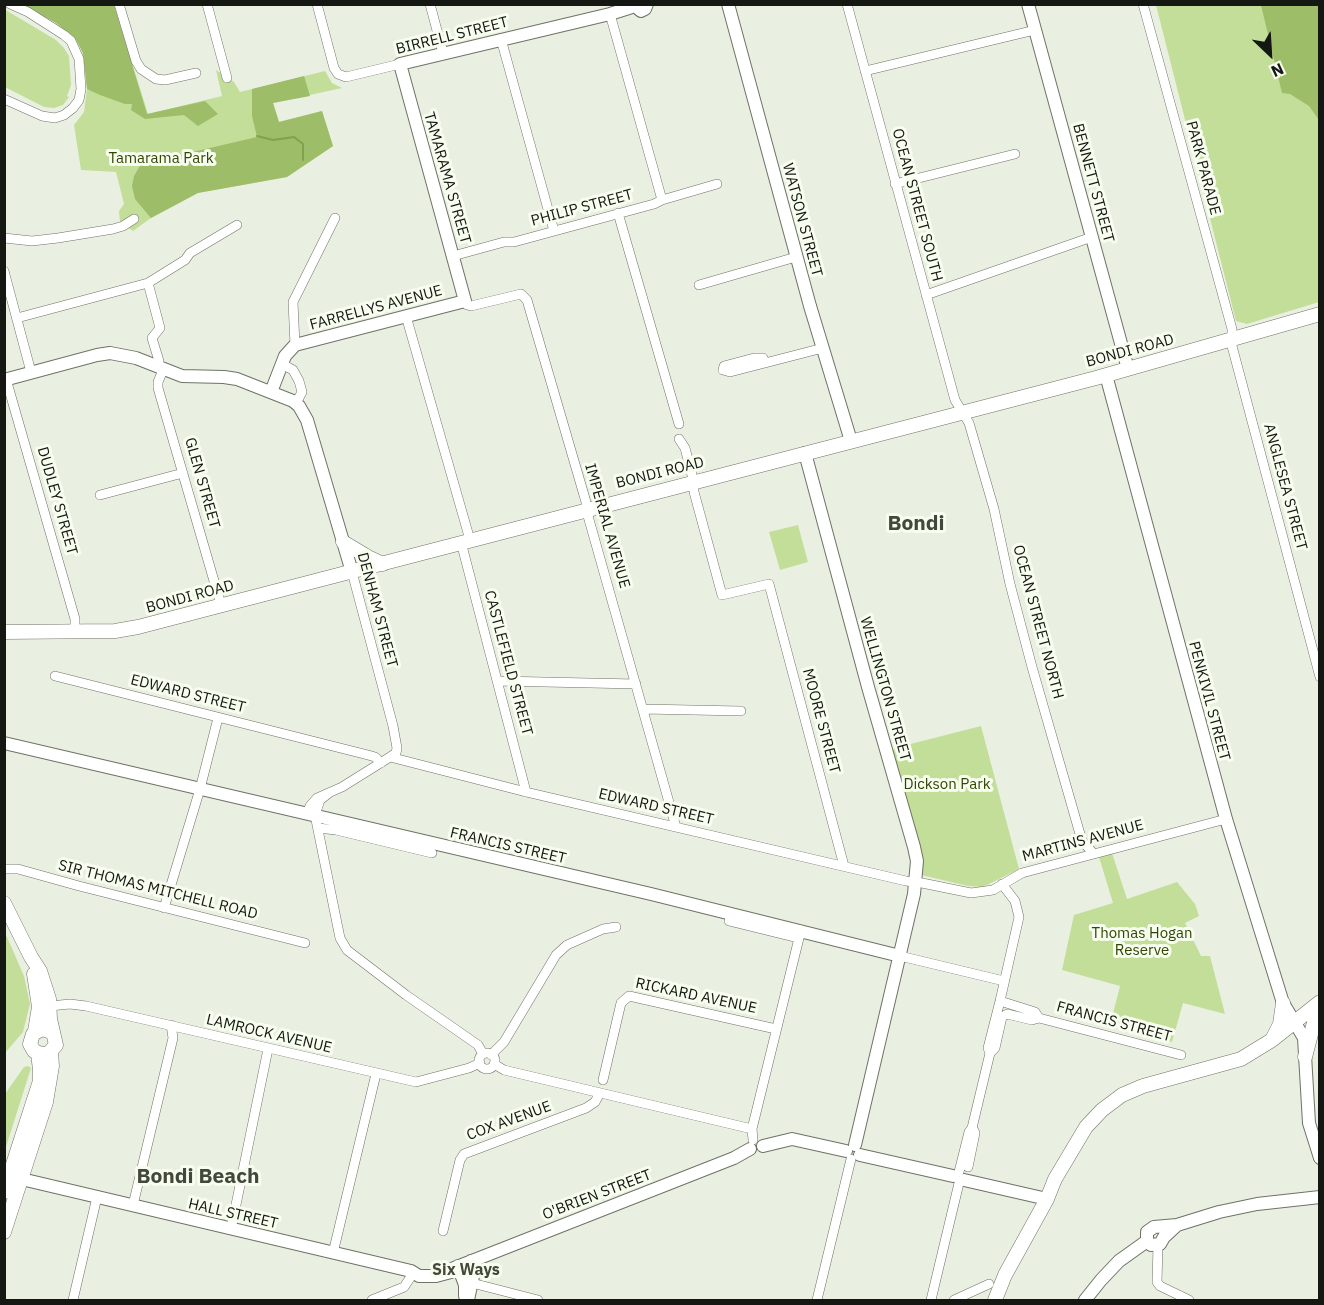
<!DOCTYPE html>
<style>
body{margin:0}
#map{position:relative;width:1324px;height:1305px;overflow:hidden;background:#eaf0e1;font-family:"IBM Plex Sans",sans-serif}
canvas{display:block}
.frame{position:absolute;inset:0;border:6px solid #151712;pointer-events:none}
.north{position:absolute;left:1240px;top:24px;width:60px;height:60px;-webkit-text-stroke:4px #f7feef;paint-order:stroke;rotate:155deg;font-size:16px;font-weight:700;line-height:24px;text-align:center;color:#151712}
.north::after{content:'';display:block;margin:auto;width:21px;height:27px;background:#151712;clip-path:polygon(50% 0,100% 100%,50% 72%,0 100%)}
</style>
<div id="map">
<canvas width="1324" height="1305"></canvas>
<div class="frame"></div>
<div class="north">N</div>
</div>
<script>
const ctx = document.querySelector('canvas').getContext('2d');
ctx.lineJoin = 'round';
function fill(path, color) { ctx.fillStyle = color; ctx.fill(path, 'evenodd'); }
const toPath = rows => new Path2D(rows.map(r => 'M' + r).join(''));
function trace(path, color, width, dash) { ctx.strokeStyle = color; ctx.lineWidth = width; ctx.lineCap = dash ? 'butt' : 'round'; ctx.setLineDash(dash || []); ctx.stroke(path); }
function drawText(font, color, halo, rows, align = 'center') {
  ctx.font = font + ' "IBM Plex Sans",sans-serif'; ctx.lineWidth = 6; ctx.setLineDash([]); ctx.textBaseline = 'middle'; ctx.strokeStyle = halo; ctx.fillStyle = color; for (const [text, x, y, turn = 0] of rows) {
    ctx.save(); ctx.translate(x, y); ctx.rotate((+turn || 0) * Math.PI / 180); ctx.textAlign = isNaN(turn) ? turn : align; if (halo) ctx.strokeText(text, 0, 0); ctx.fillText(text, 0, 0); ctx.restore();
  }
}
fill(toPath([
 [23,5,114,5,148,114,222,96,216,70,234,82,240,92,325,71,332,83,342,88,273,103,279,122,322,111,333,146,287,177,197,193,151,218,133,231,120,222,119,211,124,204,116,172,81,170,74,125,84,112,87,89,84,59,80,45,71,33,33,8],
 [1156,5,1319,5,1319,302,1247,324,1236,321],
 [4,9,56,40,64,48,69,56,71,85,67,96,69,97,63,105,54,108,44,107,5,87],
 [798,525,808,562,780,570,769,532],
 [981,726,1019,869,983,887,968,886,917,874,887,756,895,748],
 [1112,853,1127,899,1177,882,1195,904,1199,916,1185,923,1201,956,1210,956,1225,1014,1183,1003,1172,1042,1110,1025,1120,986,1062,970,1074,915,1113,903,1099,857],
 [4,930,24,976,30,1004,23,1032,5,1053],
 [28,1066,31,1068,5,1150,5,1094,24,1067]
]), '#c3de99');
fill(toPath([
 [23,5,114,5,147,114,205,101,218,114,198,126,184,115,145,119,131,110,132,104,125,104,100,95,87,89,83,53,75,38,56,23],
 [1261,5,1319,5,1319,120,1309,106,1290,94,1282,93],
 [304,76,310,96,273,103,279,122,322,111,333,146,287,177,198,193,151,218,135,199,132,186,134,176,141,164,257,137,252,116,252,89]
]), '#9dbd68');
trace(toPath([
 [257,136,273,140,294,137,303,144,303,160]
]), '#82a14c', 2);
const street = toPath([
 [119,4,136,61,141,69,156,79,165,80,196,73],
 [207,4,227,78],
 [317,4,334,68,338,74,346,77,400,64],
 [430,4,443,53],
 [847,4,955,400,969,423,994,509,1010,584,1032,667,1082,841,1094,854],
 [1143,4,1232,329,1232,346,1320,677],
 [610,14,662,200],
 [501,39,554,231],
 [865,71,1035,30],
 [4,99,42,116,55,118,64,115,73,108,79,100,81,89,79,59,71,41,64,35,28,12,10,4],
 [895,184,1015,154],
 [618,213,679,424],
 [4,238,32,241,58,238,113,229,123,226,134,219],
 [453,256,504,242,514,242,654,204,662,200,717,184],
 [4,271,31,372],
 [148,283,160,328,152,338,159,361,157,367],
 [699,285,796,257],
 [926,295,1092,237],
 [465,301,467,305,471,306,521,294,527,300,586,502,588,516,676,827],
 [406,316,470,540],
 [17,318,148,283,185,260,190,253,237,225],
 [295,345,293,302,335,218],
 [765,362,763,358,754,358,724,366,723,370,730,372,823,348],
 [282,364,293,370,299,381,302,392,296,403],
 [163,370,158,382,158,388,221,605],
 [6,379,75,619,75,631],
 [679,439,685,448,692,475,694,492,722,595,769,584,844,866],
 [100,495,183,473],
 [461,542,526,792],
 [55,676,368,755,375,757,381,763],
 [498,681,636,684],
 [643,709,741,711],
 [390,757,526,792,906,881,922,883,971,893,993,890,1022,873,1226,819],
 [329,793,320,800,315,815,340,938,347,950,406,995,478,1045,483,1054],
 [307,813,310,806,317,798,342,787,390,757,396,753,397,748,393,726,352,572],
 [318,828,336,830,432,853],
 [4,869,18,869,79,886,305,943],
 [164,908,200,789,218,718],
 [729,921,798,938],
 [900,956,1004,981],
 [1000,1001,1035,1012,1039,1018],
 [50,1006,70,1004,86,1006,416,1082,469,1068,480,1063],
 [990,1053,995,1048,1002,1017,1007,1014,1032,1020,1039,1018,1181,1055],
 '479 1061a8 8 0 1 1 16 0a8 8 0 1 1-16 0Z',
 [491,1055,504,1042,556,955,567,945,603,929,616,927],
 [494,1064,504,1070,752,1129],
 [603,1080,621,1003,629,996,776,1029],
 [753,1140,752,1129,801,930],
 [968,1167,975,1133,973,1129],
 [959,1172,969,1132,972,1128,990,1053,988,1048,1000,1001,1019,917,1015,901,1002,884],
 [133,1205,173,1038,171,1025],
 [231,1229,268,1049],
 [443,1231,460,1160,464,1154,586,1108,595,1102,600,1093],
 [1158,1245,1157,1282,1160,1286,1189,1300],
 [333,1253,376,1074],
 [472,1283,538,1300],
 [73,1300,97,1197],
 [372,1300,404,1287,410,1278,411,1271],
 [817,1300,851,1159],
 [931,1300,959,1183],
 [954,1300,989,1284]
]);
const secondary = toPath([
 [728,4,810,306,851,441],
 [1028,4,1128,369],
 [635,6,641,11,645,9,647,4],
 [1106,375,1226,819,1283,1003,1304,1038,1309,1123,1320,1158],
 [4,380,97,355,110,353,136,358,182,376,224,377,237,379,293,401,299,406,307,420,352,572],
 [271,392,285,356,295,345,465,301,400,64,610,14,635,6],
 [805,453,868,687,914,847,917,861,914,894,855,1145],
 [4,743,651,894,900,956],
 [763,1146,792,1139,846,1151],
 [860,1155,953,1176],
 [13,1177,411,1271,419,1276,436,1276,451,1272,454,1268,734,1158,750,1149],
 [964,1180,1047,1199],
 [1147,1241,1147,1232,1154,1227,1177,1225,1219,1212,1257,1204,1320,1197],
 [1147,1241,1151,1245,1160,1244,1164,1237,1177,1225],
 [458,1266,465,1285,465,1296],
 [468,1300,473,1276,471,1261],
 [1085,1300,1101,1280,1119,1261,1147,1241]
]);
const primary = toPath([
 [343,542,368,557,383,564],
 [4,632,115,631,138,627,1096,378,1320,314],
 [4,903,31,957,40,971,49,999,50,1019,56,1045,48,1054,41,1054,34,1051,30,1044,33,1034,42,1029,52,1032],
 [34,974,39,1007,35,1031],
 [1273,1038,1280,1024,1283,1003],
 [1305,1057,1316,1015],
 [4,1192,40,1081,40,1070,38,1053],
 [4,1232,46,1102,52,1066,51,1052],
 [995,1300,1005,1275,1047,1199,1055,1179,1086,1127,1102,1110,1122,1095,1143,1086,1241,1059,1272,1040,1320,1002]
]);
trace(street, '#6d7365', 10);
trace(secondary, '#6d7365', 14);
trace(primary, '#6d7365', 15);
trace(street, '#fff', 9);
trace(secondary, '#fff', 12);
trace(primary, '#fff', 14);
drawText('15px', '#151712', '#f7feef', [
 ["BIRRELL STREET",452,36,-14],
 ["PARK PARADE",1203,168,75],
 ["TAMARAMA STREET",447,178,74],
 ["BENNETT STREET",1093,183,75],
 ["OCEAN STREET SOUTH",917,205,75],
 ["PHILIP STREET",582,208,-15],
 ["WATSON STREET",802,220,75],
 ["FARRELLYS AVENUE",376,308,-15],
 ["BONDI ROAD",1130,351,-15],
 ["BONDI ROAD",660,473,-14],
 ["GLEN STREET",202,483,74],
 ["ANGLESEA STREET",1285,487,75],
 ["DUDLEY STREET",57,501,74],
 ["IMPERIAL AVENUE",607,526,74],
 ["BONDI ROAD",190,597,-15],
 ["DENHAM STREET",377,610,75],
 ["OCEAN STREET NORTH",1038,622,75],
 ["CASTLEFIELD STREET",508,663,75],
 ["WELLINGTON STREET",885,689,74],
 ["EDWARD STREET",188,694,14],
 ["PENKIVIL STREET",1209,701,75],
 ["MOORE STREET",821,721,75],
 ["EDWARD STREET",656,807,13],
 ["MARTINS AVENUE",1083,841,-15],
 ["FRANCIS STREET",508,846,13],
 ["SIR THOMAS MITCHELL ROAD",158,890,14],
 ["RICKARD AVENUE",696,996,12],
 ["FRANCIS STREET",1114,1022,15],
 ["LAMROCK AVENUE",269,1034,13],
 ["COX AVENUE",509,1121,-20],
 ["O'BRIEN STREET",597,1195,-21],
 ["HALL STREET",233,1214,13]
]);
drawText('15px', '#324504', '#f7feef', [
 ["Tamarama Park",161,159],
 ["Dickson Park",947,785],
 ["Thomas Hogan",1142,934],
 ["Reserve",1142,951]
]);
drawText('bold 16px', '#43483c', '#f7feef', [
 ["Six Ways",466,1270]
]);
drawText('bold 21px', '#43483c', '#f7feef', [
 ["Bondi",916,524],
 ["Bondi Beach",198,1177]
]);
</script>
